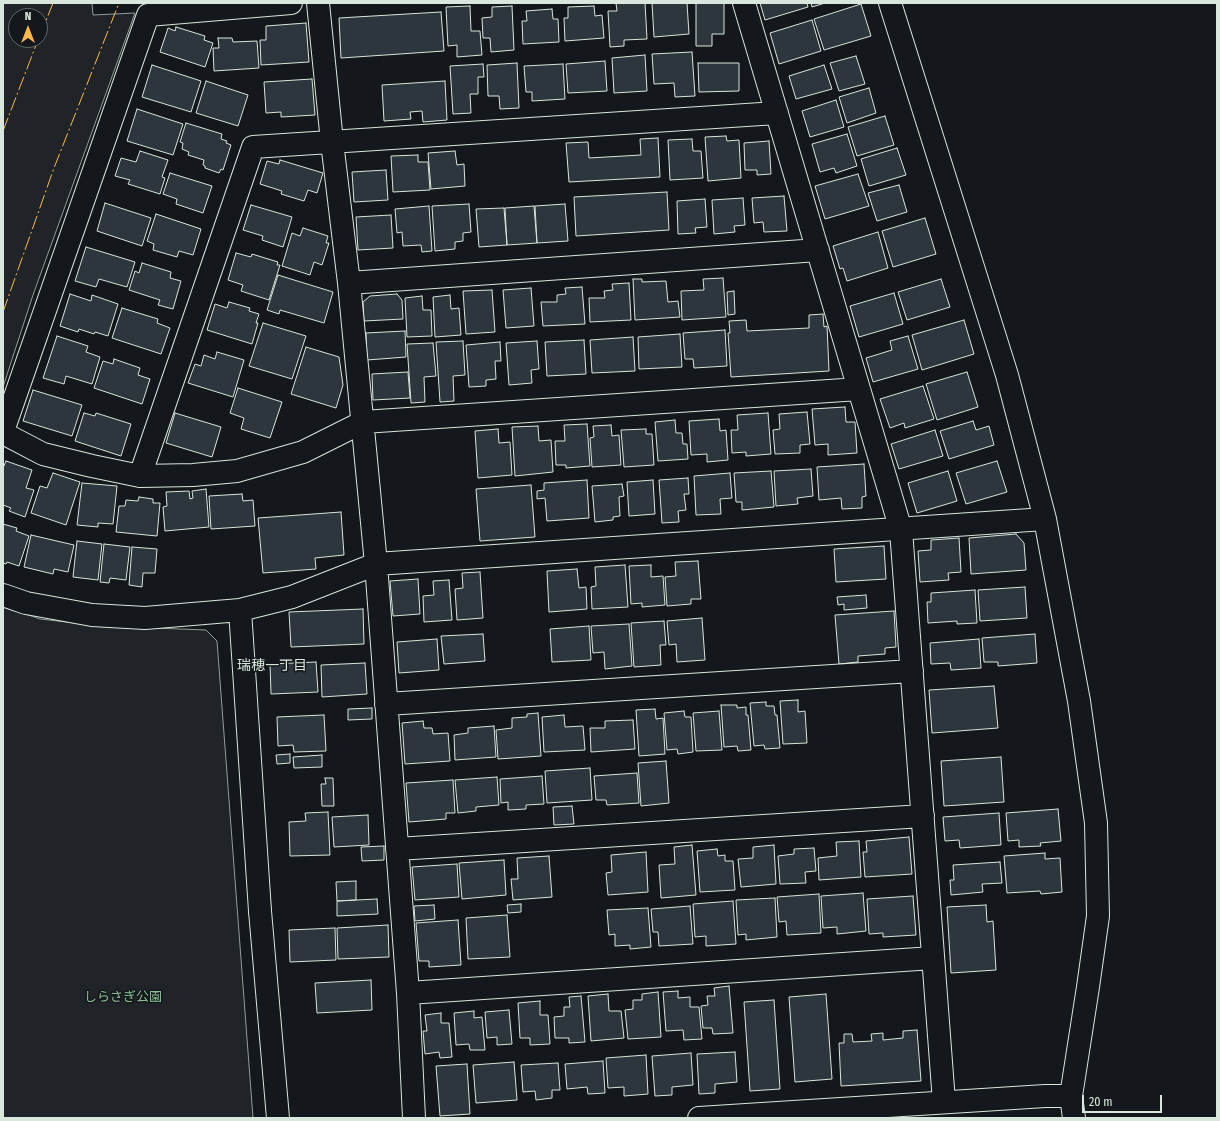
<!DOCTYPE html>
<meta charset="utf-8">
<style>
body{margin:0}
#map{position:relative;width:1220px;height:1121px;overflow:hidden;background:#14181c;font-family:"Fira Sans Condensed",sans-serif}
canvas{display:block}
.frame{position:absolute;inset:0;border:4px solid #d8e6dc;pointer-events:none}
.north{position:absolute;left:8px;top:8px;width:40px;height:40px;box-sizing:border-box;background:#14181c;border:1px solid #626a69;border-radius:50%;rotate:0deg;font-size:11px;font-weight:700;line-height:16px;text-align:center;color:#d8e6dc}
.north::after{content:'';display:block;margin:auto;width:14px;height:18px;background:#ffb74d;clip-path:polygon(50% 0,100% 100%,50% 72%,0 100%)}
.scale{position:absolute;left:1082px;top:1095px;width:80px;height:18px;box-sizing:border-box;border:2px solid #d8e6dc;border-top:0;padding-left:5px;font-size:12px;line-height:14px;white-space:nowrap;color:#d8e6dc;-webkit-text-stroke:3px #14181c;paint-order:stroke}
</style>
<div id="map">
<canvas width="1220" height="1121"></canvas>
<div class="frame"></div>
<div class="north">N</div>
<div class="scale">20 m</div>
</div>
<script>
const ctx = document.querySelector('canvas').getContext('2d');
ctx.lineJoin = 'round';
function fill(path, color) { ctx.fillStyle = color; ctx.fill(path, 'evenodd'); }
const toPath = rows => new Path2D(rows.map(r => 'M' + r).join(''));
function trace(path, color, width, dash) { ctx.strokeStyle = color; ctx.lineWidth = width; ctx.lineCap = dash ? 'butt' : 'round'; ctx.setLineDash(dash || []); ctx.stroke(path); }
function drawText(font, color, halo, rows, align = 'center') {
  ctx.font = font + ' "Fira Sans Condensed","Noto Sans JP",sans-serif'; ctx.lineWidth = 3; ctx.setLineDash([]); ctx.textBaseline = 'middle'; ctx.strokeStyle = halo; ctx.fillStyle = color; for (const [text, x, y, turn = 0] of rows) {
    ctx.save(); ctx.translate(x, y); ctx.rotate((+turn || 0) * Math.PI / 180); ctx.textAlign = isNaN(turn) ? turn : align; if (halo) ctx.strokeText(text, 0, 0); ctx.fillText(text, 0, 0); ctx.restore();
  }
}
const green = toPath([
 [3,3,92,3,93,15,135,13,33,295,3,387,3,3],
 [16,16,40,16,40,40,16,40,16,16],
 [3,606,40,619,102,626,206,630,217,641,253,1118,3,1118,3,606]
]);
fill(green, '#202428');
trace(green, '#939e99', 1);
const building = toPath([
 [616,3,645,3,647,39,624,40,624,46,610,47,608,11,617,11,616,3],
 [652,3,687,3,689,34,654,37,652,3],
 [696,3,724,3,724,34,712,34,712,46,696,46,696,3],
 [760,3,807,3,808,7,765,20,760,3],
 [811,3,825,3,812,7,811,3],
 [861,4,871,36,824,50,814,19,861,4],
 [470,6,471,31,480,31,482,55,457,57,457,45,448,46,446,7,470,6],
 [512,6,514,50,491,52,490,38,483,38,482,18,492,17,492,7,512,6],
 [594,6,595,16,602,15,604,38,565,41,564,18,568,18,568,7,594,6],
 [552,9,553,19,558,19,559,42,523,44,522,21,527,21,526,11,552,9],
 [441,12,444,51,341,58,339,18,441,12],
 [812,20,821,51,779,64,770,33,812,20],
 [306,23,309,62,261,65,260,40,266,40,266,26,306,23],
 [176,27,205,36,204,40,213,43,205,67,160,52,168,28,175,31,176,27],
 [218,38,232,38,233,42,257,41,259,68,214,71,213,48,219,48,218,38],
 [692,52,695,96,675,97,674,83,654,84,652,54,692,52],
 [645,55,647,91,614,93,612,58,645,55],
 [856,56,865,84,839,91,830,63,856,56],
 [605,61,607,91,568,93,566,64,605,61],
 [517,63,519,108,500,109,499,96,488,96,487,65,517,63],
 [698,63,739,63,739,91,699,92,698,63],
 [483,64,484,77,478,77,478,94,470,94,471,113,453,114,450,66,483,64],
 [563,64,565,99,532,101,532,92,526,92,524,66,563,64],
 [152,65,201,81,191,112,142,97,152,65],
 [824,65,832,89,796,99,789,76,824,65],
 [312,79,315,115,281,117,281,112,266,113,264,82,312,79],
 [206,81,248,95,238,126,196,113,206,81],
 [445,81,447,120,423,122,422,111,410,112,411,119,384,121,382,85,445,81],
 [869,88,876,113,847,123,839,97,869,88],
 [836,100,844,127,810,137,802,111,836,100],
 [137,109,183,124,173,155,127,141,137,109],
 [885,116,894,145,857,156,848,127,885,116],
 [186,123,222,134,221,139,227,141,226,143,231,145,223,170,221,169,219,173,205,168,205,166,203,165,204,160,188,155,189,152,182,149,183,143,180,142,186,123],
 [847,134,857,166,836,173,834,168,820,172,812,144,847,134],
 [726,136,727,141,739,140,741,178,708,181,705,137,726,136],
 [658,138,660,177,569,182,566,143,588,142,589,158,641,155,640,139,658,138],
 [692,139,693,151,701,151,703,178,670,180,668,140,692,139],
 [769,141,771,174,757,175,757,170,745,170,744,143,769,141],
 [897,148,906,175,869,186,861,159,897,148],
 [140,151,168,160,162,177,165,178,160,194,128,184,130,180,115,176,121,158,136,162,140,151],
 [455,151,457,165,464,164,465,186,431,189,428,153,455,151],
 [418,155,418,162,428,162,430,190,393,192,391,156,418,155],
 [280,160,323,173,317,193,308,190,304,201,281,194,282,191,260,184,267,161,279,164,280,160],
 [386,170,388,200,354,202,352,172,386,170],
 [170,173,212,186,203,213,176,204,177,199,163,194,170,173],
 [858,174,869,206,825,219,815,186,858,174],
 [899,185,907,212,877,221,868,193,899,185],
 [667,192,669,230,576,236,574,197,667,192],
 [784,196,787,231,764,232,763,222,754,223,752,198,784,196],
 [743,198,745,225,734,226,735,232,714,234,712,200,743,198],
 [705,199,707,227,695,228,696,233,678,234,677,201,705,199],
 [105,203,151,218,142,246,97,231,105,203],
 [469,204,471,232,463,233,463,241,455,242,455,249,435,251,432,206,469,204],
 [565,204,568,241,537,243,535,206,565,204],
 [251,205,292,217,283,247,262,240,263,236,243,230,251,205],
 [429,206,432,251,422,252,421,245,403,246,402,232,397,233,395,209,429,206],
 [534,206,537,243,507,245,505,208,534,206],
 [504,208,507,245,479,247,476,209,504,208],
 [156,214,201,229,193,255,179,251,177,257,153,250,154,244,147,241,156,214],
 [391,215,393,248,358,250,356,217,391,215],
 [925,218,936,254,893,267,882,231,925,218],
 [303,228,328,236,326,243,329,243,322,265,314,262,310,275,282,266,292,233,300,236,303,228],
 [878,232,888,268,847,281,843,268,840,269,833,246,878,232],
 [86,247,135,262,127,287,99,279,96,287,75,281,86,247],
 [236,253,251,257,252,254,278,262,277,265,280,265,269,300,241,291,243,285,228,280,236,253],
 [142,263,171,272,170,278,181,281,173,309,158,305,160,300,129,290,135,271,139,273,142,263],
 [278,275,333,292,324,323,280,310,279,314,267,310,278,275],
 [723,278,726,317,682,320,681,291,704,290,703,279,723,278],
 [633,279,642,279,642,282,666,281,668,302,678,301,680,317,635,320,633,279],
 [941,279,950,307,907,320,898,292,941,279],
 [629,283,631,320,590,322,589,298,605,298,604,291,613,290,612,284,629,283],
 [582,287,585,324,543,326,541,302,557,302,557,295,566,294,565,288,582,287],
 [531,288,534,326,506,328,503,290,531,288],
 [492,290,495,332,466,334,463,291,492,290],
 [734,291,735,314,728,315,727,292,734,291],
 [894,293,903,324,859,337,850,306,894,293],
 [70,294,91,301,92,295,118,304,108,336,95,332,94,334,79,329,78,332,60,326,70,294],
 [397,294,402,300,403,319,364,321,363,302,370,296,397,294],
 [450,295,451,309,459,308,461,335,435,337,433,297,450,295],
 [422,296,423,310,431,310,432,336,407,337,405,298,422,296],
 [229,302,250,308,249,311,259,314,256,323,258,323,252,344,207,330,215,304,227,308,229,302],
 [122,308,158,319,157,323,170,328,161,354,112,338,122,308],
 [823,314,824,327,827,326,829,371,731,377,728,333,730,333,729,321,746,320,747,331,809,328,809,315,823,314],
 [964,320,974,354,922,370,912,335,964,320],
 [263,323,306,336,292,379,249,366,263,323],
 [725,330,727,366,694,368,693,359,685,359,683,333,725,330],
 [405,331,406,357,367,360,366,333,405,331],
 [680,334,682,367,639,369,638,337,680,334],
 [57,336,88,346,86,352,100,357,92,384,66,376,64,384,43,378,57,336],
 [908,336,918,369,873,382,866,358,892,350,890,341,908,336],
 [633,337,635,371,592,373,590,340,633,337],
 [584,340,586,374,547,376,545,342,584,340],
 [463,341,465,375,453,376,454,401,440,402,436,342,463,341],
 [537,341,539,369,531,370,532,383,509,385,506,343,537,341],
 [500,342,501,361,495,361,496,379,486,380,486,386,469,387,466,345,500,342],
 [433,343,436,376,424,377,425,402,411,403,407,344,433,343],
 [306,347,339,357,343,385,336,408,291,394,306,347],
 [217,352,244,360,233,397,188,383,195,364,201,366,204,355,215,359,217,352],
 [114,359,140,368,138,375,150,379,142,404,94,388,103,361,113,364,114,359],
 [408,372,410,398,373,400,372,374,408,372],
 [967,372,978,407,937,420,926,384,967,372],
 [923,386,934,419,905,428,904,423,890,428,880,399,923,386],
 [238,388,282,402,270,438,241,429,244,418,230,413,238,388],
 [33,390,82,405,72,436,23,421,33,390],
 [845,407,846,422,855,422,857,453,828,455,828,444,815,445,812,409,845,407],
 [807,412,810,444,800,445,800,453,775,454,773,430,780,429,779,414,807,412],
 [84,413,95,416,96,413,131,424,121,456,75,441,84,413],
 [175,413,221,427,212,457,166,443,175,413],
 [768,413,771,454,746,456,746,452,732,453,731,430,738,430,737,415,768,413],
 [719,419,720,431,726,430,728,460,707,462,707,454,691,455,689,421,719,419],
 [675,420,676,433,682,433,683,444,687,444,688,459,658,461,655,422,675,420],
 [973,421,976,430,989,426,994,445,949,459,940,431,973,421],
 [587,424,590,466,566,468,566,465,556,465,555,441,565,441,564,425,587,424],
 [611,425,612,436,619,435,621,465,592,467,590,438,594,437,593,426,611,425],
 [538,426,539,441,551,440,553,472,515,476,512,427,538,426],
 [498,429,499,443,510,442,512,475,478,478,475,431,498,429],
 [646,429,646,434,652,434,654,465,624,467,621,430,646,429],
 [935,430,943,456,899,469,891,444,935,430],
 [6,461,32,470,26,488,34,490,25,517,9,511,11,508,3,505,3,468,6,461],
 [997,461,1007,492,966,504,956,473,997,461],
 [864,464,866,496,862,497,862,508,842,509,841,498,819,500,817,467,864,464],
 [811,469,813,496,797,498,798,504,776,506,774,471,811,469],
 [771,471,774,507,742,510,742,502,736,502,734,473,771,471],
 [948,471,957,501,917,513,908,483,948,471],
 [53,473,80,482,66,525,31,513,40,486,47,488,53,473],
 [730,473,732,498,720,499,721,514,696,515,694,476,730,473],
 [688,478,689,494,684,494,686,510,678,511,679,522,662,523,659,480,688,478],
 [587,480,589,518,547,521,545,498,537,499,537,491,544,490,544,483,587,480],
 [653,480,655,514,629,516,627,482,653,480],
 [82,483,117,486,113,524,98,523,98,527,77,525,82,483],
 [622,484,624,496,619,497,620,516,613,517,613,520,595,522,592,486,622,484],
 [531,485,535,537,480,541,476,489,531,485],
 [206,489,209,527,165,531,163,507,167,506,166,492,189,491,190,499,193,498,192,491,206,489],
 [242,494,243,501,253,500,255,526,211,529,209,496,242,494],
 [139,497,153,499,153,503,160,503,157,536,116,532,119,506,125,506,126,500,138,501,139,497],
 [341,512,344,555,315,558,316,569,263,573,258,518,341,512],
 [3,524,17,528,16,531,29,536,19,566,7,562,6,564,3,563,3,524],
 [1016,534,1024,543,1026,570,971,574,969,538,1016,534],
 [31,535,74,545,68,572,54,569,53,574,24,567,31,535],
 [959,538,961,572,948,573,949,580,920,582,918,551,931,550,931,540,959,538],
 [77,541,102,544,98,580,73,577,77,541],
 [104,544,130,547,126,580,110,578,109,583,100,582,104,544],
 [884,546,886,579,836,582,834,549,884,546],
 [132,547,157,549,155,573,143,573,142,587,129,585,132,547],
 [698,561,701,599,691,599,691,604,667,606,665,577,676,576,675,562,698,561],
 [625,565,628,607,592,609,591,587,596,586,595,567,625,565],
 [651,565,651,577,663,576,665,605,642,607,642,603,631,604,629,566,651,565],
 [577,569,579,588,586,587,587,609,549,612,547,571,577,569],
 [480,572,483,618,457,620,455,589,463,588,462,573,480,572],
 [418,579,420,614,393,616,390,581,418,579],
 [449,580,452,620,424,622,423,596,434,595,433,581,449,580],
 [1025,587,1027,618,980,621,978,590,1025,587],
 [975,590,977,623,957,624,957,621,928,623,927,602,931,602,931,593,975,590],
 [866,595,867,608,844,610,844,604,838,605,837,597,866,595],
 [363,609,364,644,291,647,289,612,363,609],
 [894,611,896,647,885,648,885,654,858,656,858,662,839,664,835,615,894,611],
 [702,618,705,660,677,662,676,644,669,645,667,621,702,618],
 [664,621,666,645,660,645,661,665,634,667,631,623,664,621],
 [629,624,632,666,605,669,604,652,593,653,591,626,629,624],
 [589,626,591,660,552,662,550,629,589,626],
 [483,634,485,661,444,664,441,636,483,634],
 [1035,634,1037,663,998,666,998,662,984,662,982,638,1035,634],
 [437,639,439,670,399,673,397,642,437,639],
 [979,639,981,668,951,670,950,663,931,664,930,643,979,639],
 [316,662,318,692,271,694,270,664,316,662],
 [365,663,367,694,322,697,321,665,365,663],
 [994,686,998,728,932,733,929,690,994,686],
 [798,700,798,712,805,711,807,743,783,744,780,701,798,700],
 [766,702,766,706,774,706,775,715,777,715,780,748,765,749,764,745,754,746,750,703,766,702],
 [721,705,737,705,737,708,746,707,746,715,748,715,751,750,738,751,737,746,724,747,721,705],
 [372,708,372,719,348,720,348,709,372,708],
 [655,709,656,719,663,718,665,754,639,756,636,710,655,709],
 [684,711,685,717,691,717,693,752,678,754,677,749,667,750,664,713,684,711],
 [719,711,722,750,696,751,693,713,719,711],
 [538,713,541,756,498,759,496,730,512,728,512,718,527,717,527,714,538,713],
 [324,715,326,751,294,752,293,745,278,746,277,717,324,715],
 [564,715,565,727,583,726,585,750,544,752,542,717,564,715],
 [633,720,635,749,591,752,590,728,605,728,605,721,633,720],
 [423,721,424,728,432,728,433,734,448,733,450,761,405,764,402,723,423,721],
 [494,726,496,757,455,760,454,735,468,733,468,728,494,726],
 [290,754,290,763,277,764,276,755,290,754],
 [322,755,322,767,294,768,293,757,322,755],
 [1001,757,1004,802,944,806,941,761,1001,757],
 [666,761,669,803,641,806,638,763,666,761],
 [590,768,592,800,547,803,545,771,590,768],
 [637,773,639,803,607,805,606,800,596,800,594,776,637,773],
 [542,776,544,804,526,805,526,809,508,810,508,802,501,803,500,779,542,776],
 [497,777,499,805,476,807,476,811,458,813,455,780,497,777],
 [325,778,333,778,334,806,322,806,321,784,326,784,325,778],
 [453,780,455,813,446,813,446,819,409,822,406,783,453,780],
 [572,806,574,824,554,825,553,807,572,806],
 [1058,809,1061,841,1040,843,1041,846,1019,847,1019,840,1008,841,1006,813,1058,809],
 [328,812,330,855,290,856,289,822,306,821,305,813,328,812],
 [999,813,1001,845,960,848,959,840,945,841,943,817,999,813],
 [368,815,369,845,334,847,332,817,368,815],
 [909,837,912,874,865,877,863,852,867,852,866,841,909,837],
 [859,841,861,877,819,880,818,858,837,856,836,842,859,841],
 [692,845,696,895,661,898,659,865,675,864,674,847,692,845],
 [774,845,776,884,741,887,738,859,753,858,753,847,774,845],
 [384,846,384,860,362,861,361,847,384,846],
 [814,848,816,871,805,872,806,883,780,884,778,856,794,854,794,849,814,848],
 [717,849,718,856,725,855,725,861,733,861,735,890,700,892,697,851,717,849],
 [646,852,648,892,608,895,606,873,612,872,611,855,646,852],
 [1045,853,1045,859,1060,858,1062,892,1041,894,1040,891,1007,893,1004,856,1045,853],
 [549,856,552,897,513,900,511,879,518,879,517,858,549,856],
 [504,860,506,895,462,899,459,863,504,860],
 [1000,862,1002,883,982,884,983,892,951,895,950,880,954,880,953,865,1000,862],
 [457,864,459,897,415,900,412,867,457,864],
 [356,881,356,900,337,901,336,882,356,881],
 [863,893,866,931,837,934,837,927,823,928,821,896,863,893],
 [819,894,821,933,787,935,786,921,779,922,777,897,819,894],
 [913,896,916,935,883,937,883,933,869,934,867,899,913,896],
 [775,898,777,937,746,940,746,934,738,935,736,900,775,898],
 [377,899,378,914,337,916,337,901,377,899],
 [733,901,736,944,706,946,706,936,695,937,693,904,733,901],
 [521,904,521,912,508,913,507,905,521,904],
 [434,905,435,919,415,921,414,906,434,905],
 [986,905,987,922,993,921,996,970,951,973,947,907,986,905],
 [690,906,693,944,659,946,658,932,653,932,651,909,690,906],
 [648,908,651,947,630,949,630,945,615,946,615,934,609,935,607,910,648,908],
 [507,915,510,957,468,959,466,918,507,915],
 [458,920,461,965,429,967,429,961,419,961,416,923,458,920],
 [388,925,389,957,338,959,337,928,388,925],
 [335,928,336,960,290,962,289,930,335,928],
 [371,980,372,1010,317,1013,315,983,371,980],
 [729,986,733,1033,713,1034,712,1028,703,1028,701,1006,708,1005,707,996,715,996,714,988,729,986],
 [678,991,678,998,690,997,690,1007,699,1007,702,1039,684,1040,683,1030,666,1031,663,992,678,991],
 [658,992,661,1037,628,1039,625,1010,633,1009,633,1000,642,1000,642,994,658,992],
 [608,994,609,1011,621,1011,624,1038,591,1041,588,996,608,994],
 [826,994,832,1079,795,1082,789,997,826,994],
 [581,996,585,1042,569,1043,569,1038,555,1038,554,1017,564,1016,564,1007,570,1007,569,997,581,996],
 [774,1000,780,1089,750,1091,744,1002,774,1000],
 [540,1001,540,1015,548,1015,550,1044,530,1045,530,1038,520,1038,518,1003,540,1001],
 [509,1010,512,1044,497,1045,497,1037,487,1038,485,1012,509,1010],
 [474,1011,474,1018,482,1017,485,1050,470,1050,469,1044,456,1045,454,1013,474,1011],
 [441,1013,441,1023,449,1023,452,1057,440,1058,439,1052,425,1054,423,1031,427,1031,425,1015,441,1013],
 [917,1030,921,1081,841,1086,839,1043,844,1043,844,1034,852,1034,853,1042,872,1041,871,1034,883,1033,883,1040,903,1038,903,1031,917,1030],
 [735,1052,737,1082,715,1084,715,1093,699,1094,697,1054,735,1052],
 [691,1053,693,1085,672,1087,672,1095,655,1096,652,1056,691,1053],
 [646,1055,648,1094,624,1096,624,1087,608,1088,606,1058,646,1055],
 [603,1061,605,1093,588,1094,587,1087,567,1089,565,1064,603,1061],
 [514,1062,517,1100,476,1103,473,1065,514,1062],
 [558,1063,560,1090,552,1090,552,1098,536,1100,535,1091,523,1092,521,1065,558,1063],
 [467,1064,470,1114,440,1116,436,1066,467,1064]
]);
fill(building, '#2c363c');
trace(building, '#d8e6dc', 1);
const street = toPath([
 [318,3,332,142,349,283,376,564,408,993,414,1118],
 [744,3,901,530,944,1102],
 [890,3,1007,375,1045,519,1079,701,1096,823,1098,916,1088,987,1071,1096,1074,1118],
 [349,283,818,250],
 [3,431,148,15,291,3],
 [3,433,43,454,92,466,140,476,193,475,237,471,303,452,363,422,859,389],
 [140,476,253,147,777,113],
 [3,595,26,603,92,615,145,618,240,610,292,597,376,564,1045,519],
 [240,610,260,911],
 [386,704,912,671],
 [397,849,923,816],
 [408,993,933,958],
 [699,1118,1045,1096,1071,1096]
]);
const secondary = toPath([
 [260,911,278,1118]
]);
trace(street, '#d8e6dc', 24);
trace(secondary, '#d8e6dc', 24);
trace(street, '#14181c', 22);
trace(secondary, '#14181c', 22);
trace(toPath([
 [40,36,53,3],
 [3,131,38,40],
 [3,312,54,168,119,3]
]), '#ffb74d', 1, [14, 3, 2, 3]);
drawText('13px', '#8ac095', '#14181c', [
 ["しらさぎ公園",123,997]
]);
drawText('14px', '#d8e6dc', '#14181c', [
 ["瑞穂一丁目",272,666]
]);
</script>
